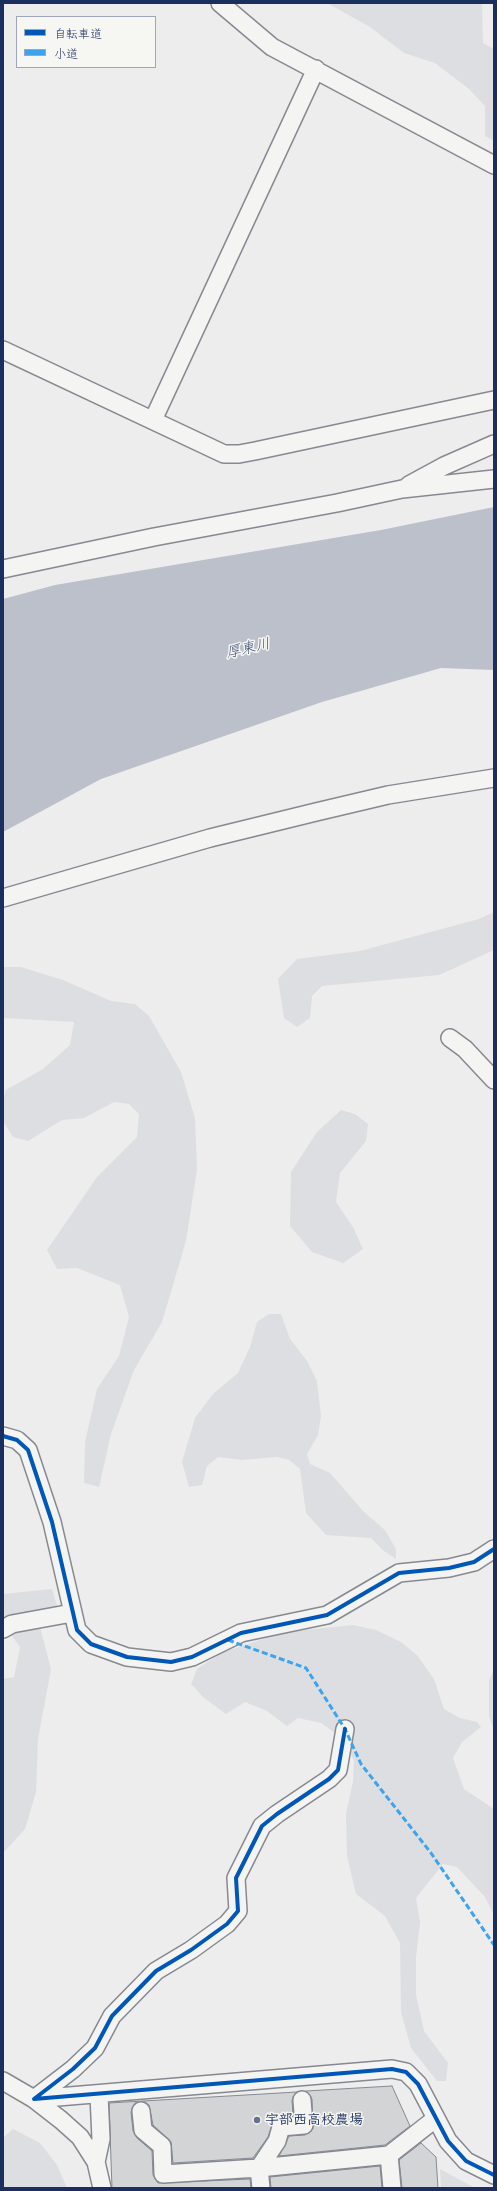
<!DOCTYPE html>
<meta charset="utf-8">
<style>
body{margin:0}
#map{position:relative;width:497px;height:2191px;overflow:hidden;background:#ededed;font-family:Itim,"Klee One",sans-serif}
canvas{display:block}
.frame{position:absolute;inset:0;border:4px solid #1b2f5e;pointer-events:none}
.legend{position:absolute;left:16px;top:16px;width:140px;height:52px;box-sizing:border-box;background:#f6f6f2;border:1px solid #9ea6b7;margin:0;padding:5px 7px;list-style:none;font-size:12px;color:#1b2f5e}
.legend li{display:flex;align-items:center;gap:8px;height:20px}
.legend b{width:20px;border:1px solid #9ea6b7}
</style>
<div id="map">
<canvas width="497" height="2191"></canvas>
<div class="frame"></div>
<ul class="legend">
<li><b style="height:5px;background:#0057b8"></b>自転車道</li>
<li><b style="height:5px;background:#3da3ed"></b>小道</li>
</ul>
</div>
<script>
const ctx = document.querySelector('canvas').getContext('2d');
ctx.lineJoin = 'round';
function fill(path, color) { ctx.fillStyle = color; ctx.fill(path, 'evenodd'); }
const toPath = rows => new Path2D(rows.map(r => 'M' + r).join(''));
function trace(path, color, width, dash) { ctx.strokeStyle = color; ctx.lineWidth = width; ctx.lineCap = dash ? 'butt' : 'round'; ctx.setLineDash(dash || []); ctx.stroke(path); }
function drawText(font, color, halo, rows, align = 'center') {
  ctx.font = font + ' Itim,"Klee One",sans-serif'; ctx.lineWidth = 3; ctx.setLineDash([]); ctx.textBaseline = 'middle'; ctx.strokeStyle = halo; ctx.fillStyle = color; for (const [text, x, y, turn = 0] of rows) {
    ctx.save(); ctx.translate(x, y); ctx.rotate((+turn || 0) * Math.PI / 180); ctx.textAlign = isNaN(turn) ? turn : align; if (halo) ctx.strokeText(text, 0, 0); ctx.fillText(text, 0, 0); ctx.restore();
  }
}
fill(toPath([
 [327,3,482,3,483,43,494,49,494,141,485,136,485,106,469,89,435,63,404,53,370,27],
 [494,912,494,950,439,975,322,986,312,996,310,1018,297,1027,284,1018,278,979,297,959,360,951,479,919],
 [3,967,21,967,63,980,111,1001,135,1004,149,1016,181,1072,195,1118,197,1170,186,1241,162,1322,134,1370,111,1434,99,1487,84,1483,85,1442,97,1389,119,1356,129,1317,120,1285,77,1268,57,1269,47,1250,97,1177,137,1137,139,1114,129,1104,114,1102,84,1118,62,1120,28,1141,13,1137,3,1121,3,1100,6,1090,43,1069,70,1045,74,1022,3,1018],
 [341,1110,355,1114,368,1124,366,1141,340,1173,336,1202,353,1227,363,1249,343,1263,312,1252,290,1226,291,1172,317,1132],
 [269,1314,281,1314,290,1339,307,1361,317,1381,321,1416,318,1435,307,1454,310,1464,330,1473,364,1512,385,1530,396,1549,396,1559,384,1551,371,1538,326,1535,306,1513,300,1469,289,1460,277,1457,242,1460,218,1457,207,1466,202,1485,189,1487,182,1462,195,1418,213,1394,238,1373,250,1347,257,1322],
 [52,1589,57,1606,36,1612,51,1669,38,1739,36,1792,25,1829,3,1853,3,1679,14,1677,20,1647,3,1624,3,1594],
 [353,1625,376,1630,401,1642,417,1655,434,1679,444,1709,460,1718,477,1722,481,1727,462,1742,453,1758,464,1789,494,1809,494,1915,485,1897,457,1867,443,1864,416,1898,420,1922,416,1958,416,1995,424,2031,448,2063,446,2081,437,2081,411,2048,401,2012,400,1943,385,1916,356,1894,347,1856,346,1814,353,1781,354,1760,341,1737,321,1723,298,1718,287,1726,267,1711,245,1702,226,1714,203,1697,191,1684,197,1669,221,1653,284,1632],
 [494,1669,494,1731,489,1716,489,1680],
 [13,2129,40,2143,57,2165,67,2188,3,2188,3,2138],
 [440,2169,475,2188,441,2188]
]), '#dcdee1');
fill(toPath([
 [494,507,494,670,441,668,322,702,101,779,3,832,3,599,55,585,381,530]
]), '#bbc0cb');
const building = toPath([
 [392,2086,410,2126,385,2145,279,2156,289,2136,305,2135,313,2129,312,2099,306,2091,392,2086],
 [297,2092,292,2100,293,2116,274,2120,268,2137,253,2158,173,2163,171,2142,153,2125,149,2105,145,2102,135,2103,131,2112,133,2131,137,2138,152,2151,153,2175,158,2183,250,2179,251,2188,112,2188,109,2103,297,2092],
 [421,2143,436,2157,438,2188,402,2188,399,2160,421,2143],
 [380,2166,382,2188,271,2188,270,2177,380,2166]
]);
fill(building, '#d3d4d6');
trace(building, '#868992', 1);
const minor = toPath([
 [220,3,272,47,494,165],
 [3,350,224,454,239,454,255,451,494,400],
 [153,420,316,69],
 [409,485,444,466,494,444],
 [3,569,154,537,337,503,402,489,494,479],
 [3,898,210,838,316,812,388,795,494,778],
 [450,1038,465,1049,494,1080],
 [3,1436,17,1440,28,1450,52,1522,77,1630,91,1644,127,1657,171,1662,192,1657,241,1633,327,1615,399,1573,449,1568,474,1562,494,1549],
 [3,1629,12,1624,72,1613],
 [345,1729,338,1770,329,1779,277,1814,262,1826,236,1878,238,1911,227,1924,191,1950,156,1971,112,2016,95,2048,73,2069,34,2099,392,2069,406,2072,418,2084,448,2141,466,2161,494,2175],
 [3,2081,34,2099,61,2120,80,2137,96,2162,102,2188],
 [141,2111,143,2130,162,2146,163,2174,259,2168,389,2155,392,2188],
 [389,2155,435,2119],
 [96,2162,101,2139,99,2095],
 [261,2188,259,2168,277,2141,281,2127,304,2125,302,2100]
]);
trace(minor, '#868992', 20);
trace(minor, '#f4f4f2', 17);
trace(toPath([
 [228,1640,306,1668,345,1729,361,1764,431,1853,494,1945]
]), '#3da3ed', 3, [6, 3]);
trace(toPath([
 [3,1436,17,1440,28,1450,52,1522,77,1630,91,1644,127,1657,171,1662,192,1657,241,1633,327,1615,399,1573,449,1568,474,1562,494,1549],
 [345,1729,338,1770,329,1779,277,1814,262,1826,236,1878,238,1911,227,1924,191,1950,156,1971,112,2016,95,2048,73,2069,34,2099,392,2069,406,2072,418,2084,448,2141,466,2161,494,2175]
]), '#0057b8', 4);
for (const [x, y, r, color] of [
 [257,2120,4,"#647290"]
]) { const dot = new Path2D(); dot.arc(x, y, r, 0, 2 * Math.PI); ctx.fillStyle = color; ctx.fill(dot); trace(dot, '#f6f6f2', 1.5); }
drawText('bold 14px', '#1b2f5e', '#f6f6f2', [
 ["宇部西高校農場",265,2120]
], 'left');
drawText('italic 15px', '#44547a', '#f6f6f2', [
 ["厚東川",248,649,-13]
]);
</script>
